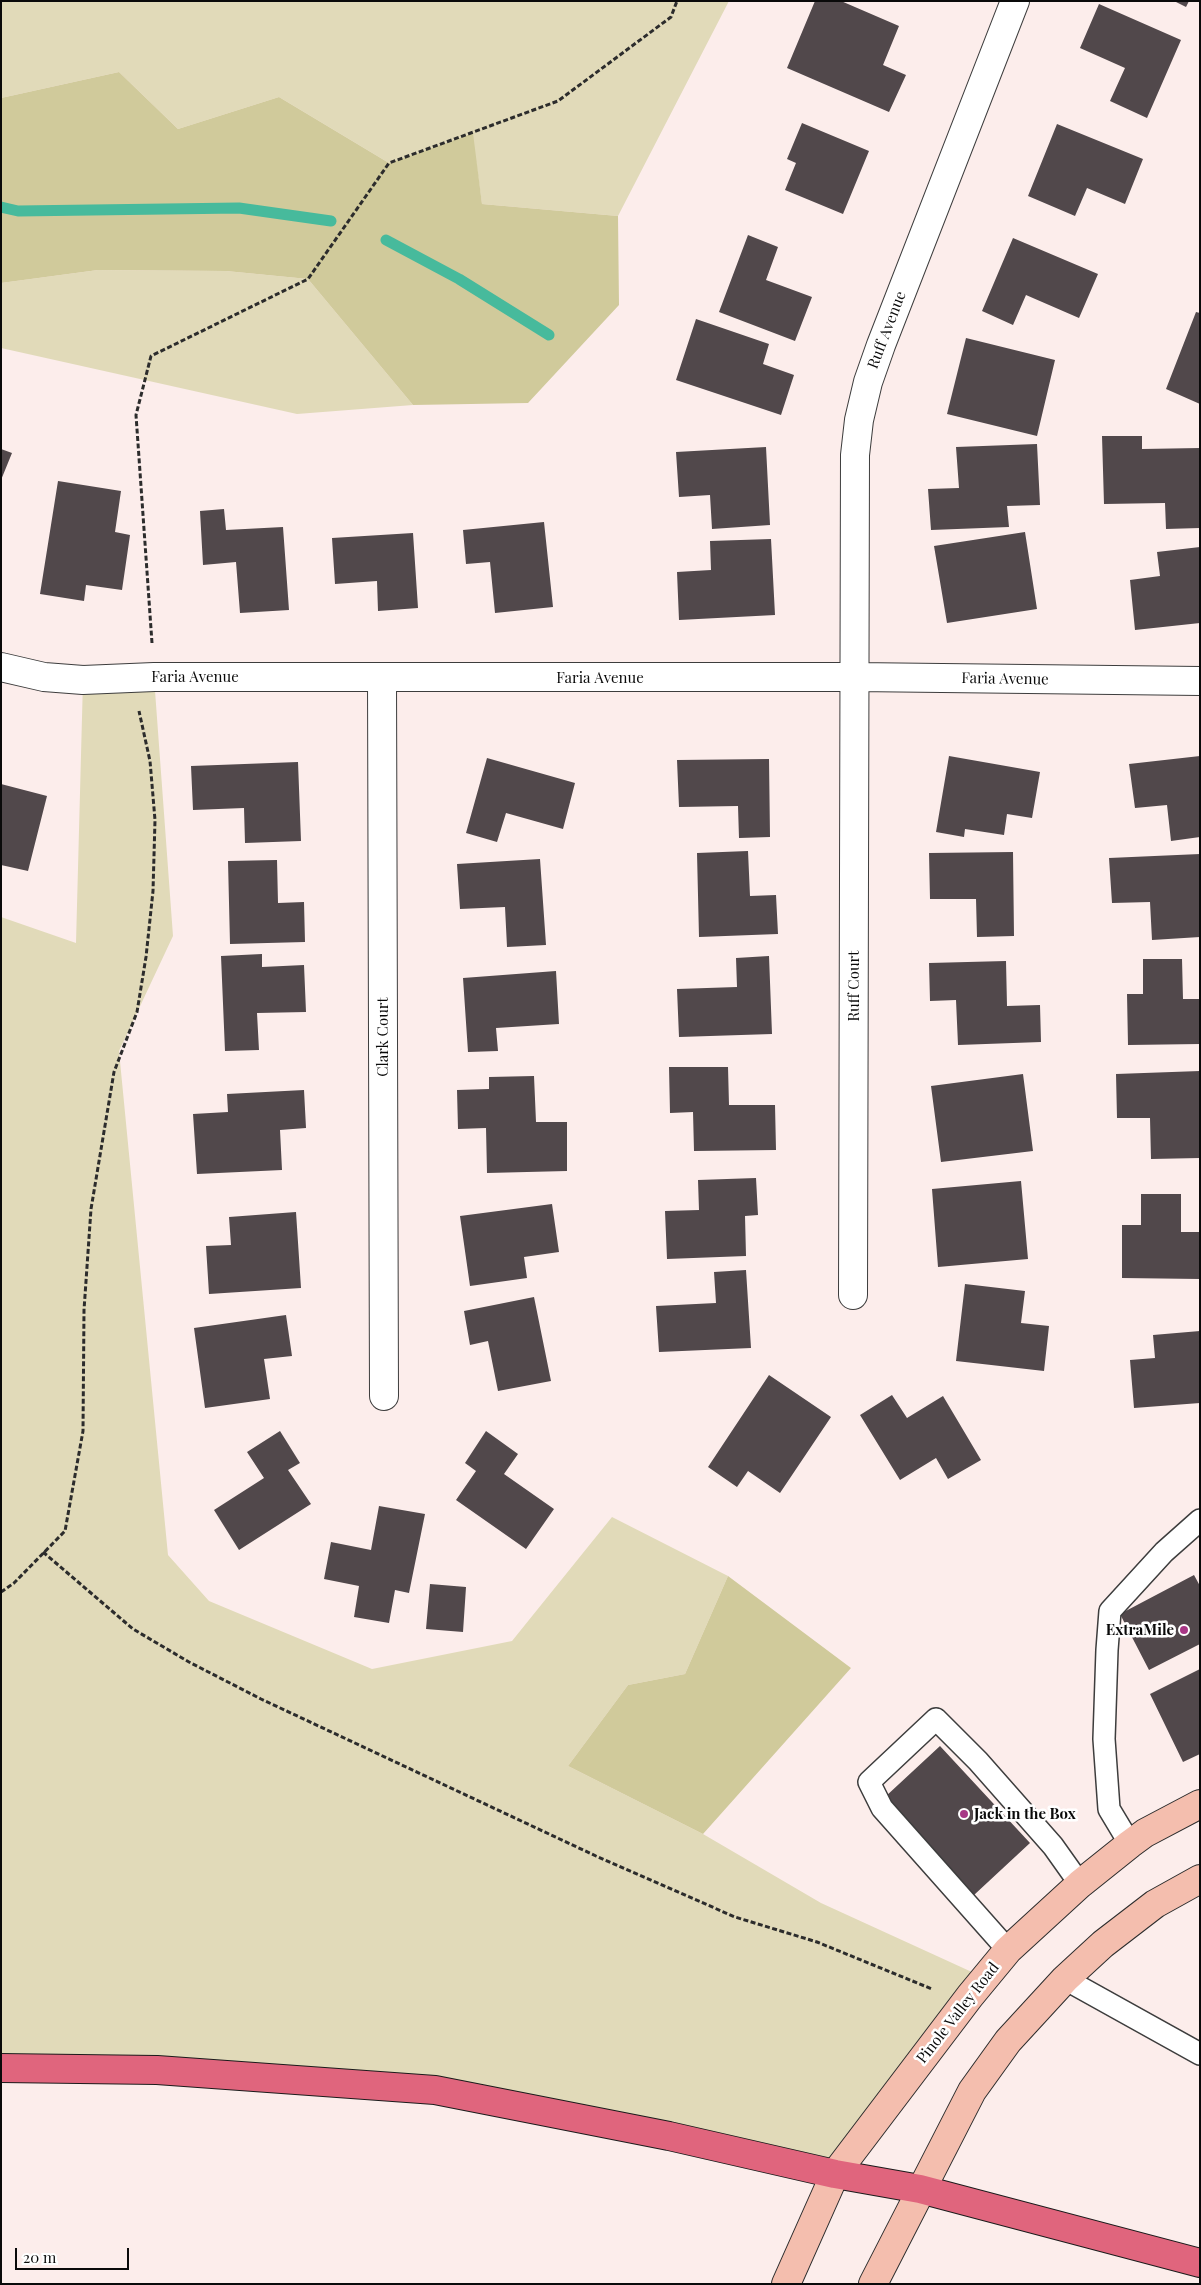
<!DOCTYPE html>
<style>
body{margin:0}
#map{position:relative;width:1201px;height:2285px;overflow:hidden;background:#fcedeb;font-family:"Playfair Display",serif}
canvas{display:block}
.frame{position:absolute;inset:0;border:2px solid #0a0a0a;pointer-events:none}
.scale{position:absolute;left:15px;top:2248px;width:114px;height:22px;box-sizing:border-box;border:2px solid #0a0a0a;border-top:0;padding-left:6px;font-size:15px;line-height:18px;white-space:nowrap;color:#0a0a0a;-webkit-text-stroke:4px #fff;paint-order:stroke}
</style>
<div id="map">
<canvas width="1201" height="2285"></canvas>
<div class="frame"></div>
<div class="scale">20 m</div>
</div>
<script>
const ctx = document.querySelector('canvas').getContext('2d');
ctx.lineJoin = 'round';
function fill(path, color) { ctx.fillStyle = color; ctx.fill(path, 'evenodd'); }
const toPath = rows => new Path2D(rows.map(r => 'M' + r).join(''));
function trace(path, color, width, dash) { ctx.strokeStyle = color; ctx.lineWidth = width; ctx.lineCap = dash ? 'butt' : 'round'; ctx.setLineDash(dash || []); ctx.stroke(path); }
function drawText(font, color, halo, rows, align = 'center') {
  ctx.font = font + ' "Playfair Display",serif'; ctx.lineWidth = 5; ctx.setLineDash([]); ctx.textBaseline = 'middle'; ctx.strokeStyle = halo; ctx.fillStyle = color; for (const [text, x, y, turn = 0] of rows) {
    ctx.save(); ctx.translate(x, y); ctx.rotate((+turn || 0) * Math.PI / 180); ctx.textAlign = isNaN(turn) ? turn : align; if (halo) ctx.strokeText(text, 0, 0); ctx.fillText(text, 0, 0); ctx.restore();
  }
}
fill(toPath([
 [1,1,729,1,618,216,482,204,472,133,389,163,279,97,178,129,119,72,1,98],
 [98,270,226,271,308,279,413,405,297,414,1,348,1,283],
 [154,677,173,936,119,1051,168,1555,209,1601,372,1669,512,1641,612,1517,728,1576,685,1674,628,1685,568,1766,703,1834,821,1903,985,1978,835,2174,435,2090,1,2068,1,917,76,943,83,680]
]), '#e1dab9');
fill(toPath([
 [119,72,178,129,279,97,389,163,473,133,482,204,618,216,619,305,528,403,413,405,308,279,226,271,98,270,1,283,1,98],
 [728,1576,851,1668,703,1834,568,1766,628,1685,685,1674]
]), '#d0ca9b');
trace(toPath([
 [1,207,18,211,239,208,331,221],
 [386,240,459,279,549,335]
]), '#47ba9c', 11);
fill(toPath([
 [815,1,841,1,899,26,883,65,906,75,889,112,787,68],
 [1174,1,1189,1,1186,7],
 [1099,4,1181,40,1147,118,1110,101,1125,68,1080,48],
 [802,123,869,151,843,214,785,190,796,163,787,159],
 [1057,124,1143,159,1125,204,1087,188,1075,216,1028,196],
 [748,235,778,247,766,280,812,297,795,341,719,312],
 [1013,238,1098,274,1079,318,1026,295,1013,325,982,311],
 [1196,312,1200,313,1200,404,1166,389],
 [696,319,769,344,763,364,794,375,781,415,676,380],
 [966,338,1055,360,1037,436,947,414],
 [1102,436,1142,436,1142,449,1200,448,1200,528,1166,529,1165,503,1104,504],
 [1037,444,1040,505,1007,506,1009,527,931,530,928,489,959,488,956,447],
 [766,447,770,525,712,529,710,495,679,497,676,452],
 [1,449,12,453,1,480],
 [58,481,121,491,115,532,130,535,122,590,86,585,84,601,40,594],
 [224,509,226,530,283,527,289,610,240,613,236,562,203,565,200,511],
 [544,522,553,607,495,613,490,562,466,564,463,530],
 [1025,532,1037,609,947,623,934,546],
 [413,533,418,608,378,611,377,581,335,584,332,538],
 [771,539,775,615,679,620,677,572,711,570,710,541],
 [1200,547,1200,623,1135,630,1130,580,1160,576,1157,552],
 [949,756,1040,772,1032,818,1007,814,1004,835,965,829,964,837,936,832],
 [1200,756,1200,837,1171,841,1167,805,1135,808,1129,764],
 [487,758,575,783,563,829,506,813,497,842,466,833],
 [769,759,770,837,739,838,738,806,679,807,677,760],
 [298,762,301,841,245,843,244,808,193,810,191,766],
 [1,784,47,796,28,871,1,865],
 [748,851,750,896,776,895,778,934,699,937,697,853],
 [1013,852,1014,936,977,937,976,899,930,899,929,853],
 [1200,854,1200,937,1152,940,1150,902,1112,903,1109,858],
 [540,859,546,945,507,947,505,907,460,909,457,864],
 [277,860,278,903,304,902,305,942,230,944,228,861],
 [262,954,262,967,304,965,306,1012,257,1013,259,1050,225,1051,221,956],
 [769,956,772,1034,679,1037,677,989,737,987,736,958],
 [1143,959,1182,959,1183,999,1200,999,1200,1044,1128,1045,1127,994,1143,994],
 [1006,961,1007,1006,1040,1005,1041,1042,958,1045,956,1000,930,1001,929,963],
 [556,971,559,1024,496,1028,498,1051,468,1052,463,978],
 [669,1067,728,1067,729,1105,775,1105,776,1150,694,1151,693,1112,670,1113],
 [1200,1071,1200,1158,1151,1159,1150,1118,1117,1118,1116,1074],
 [1023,1074,1033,1151,941,1162,931,1086],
 [534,1076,536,1122,567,1122,567,1171,487,1173,486,1128,458,1129,457,1090,489,1089,489,1077],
 [304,1090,306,1128,280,1130,282,1170,197,1174,193,1114,228,1112,227,1094],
 [756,1178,758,1215,745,1216,746,1256,667,1259,665,1211,699,1210,698,1180],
 [1021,1181,1028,1259,938,1267,932,1189],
 [1141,1194,1181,1194,1181,1232,1200,1232,1200,1279,1122,1278,1122,1225,1141,1225],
 [552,1204,559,1252,524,1257,527,1278,470,1286,460,1216],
 [296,1212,301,1288,209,1294,206,1246,231,1245,229,1217],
 [746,1270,751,1348,659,1352,656,1306,716,1303,714,1272],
 [965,1284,1025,1291,1021,1323,1049,1326,1044,1371,956,1361],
 [534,1297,551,1381,498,1391,488,1341,470,1345,464,1311],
 [286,1315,292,1356,264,1359,270,1399,205,1408,194,1328],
 [1200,1331,1200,1403,1134,1408,1130,1360,1155,1358,1153,1335],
 [769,1375,831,1417,780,1493,748,1471,737,1487,708,1467],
 [892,1395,907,1418,943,1396,981,1460,948,1479,936,1458,900,1480,860,1415],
 [280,1431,300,1463,288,1470,311,1504,239,1550,214,1510,264,1478,247,1452],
 [486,1431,518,1454,504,1474,554,1509,526,1549,456,1500,476,1471,465,1463],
 [379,1506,425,1514,409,1593,395,1590,389,1623,354,1617,359,1586,324,1579,331,1542,371,1550],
 [1194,1575,1200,1586,1200,1644,1149,1670,1120,1614],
 [430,1584,466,1587,463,1632,426,1629],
 [1200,1669,1200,1754,1183,1762,1150,1694],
 [940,1746,1030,1843,974,1895,885,1797]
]), '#51484b');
const service = toPath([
 [1130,1844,1109,1809,1104,1739,1107,1650,1110,1611,1164,1552,1200,1520],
 [1008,1950,882,1808,869,1782,936,1719,978,1761,1053,1846,1080,1884],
 [1065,1979,1200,2054]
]);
const minor = toPath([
 [1,667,44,677,83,680,154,677,856,677,1200,681],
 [382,678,384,1396],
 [853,1295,855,455,859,420,868,382,881,345,1015,1]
]);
const secondary = toPath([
 [786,2284,835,2174,970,1996,1008,1950,1080,1884,1130,1844,1145,1833,1200,1804],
 [873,2284,972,2091,1008,2041,1065,1979,1103,1944,1155,1904,1200,1879]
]);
const motorway = toPath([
 [1,2068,157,2070,435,2090,669,2136,835,2174,920,2189,1200,2263]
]);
trace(service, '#3d3d3d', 24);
trace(minor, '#3d3d3d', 30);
trace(secondary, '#2c2c2c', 30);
trace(motorway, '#1b1b1b', 30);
trace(toPath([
 [152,643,136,415,151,356,308,279,389,163,558,101,671,17,677,1],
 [43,1552,133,1629,189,1662,261,1699,596,1856,735,1917,817,1942,932,1989],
 [1,1592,14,1583,65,1531,83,1431,84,1310,91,1209,114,1072,137,1012,146,957,153,891,155,820,150,761,139,711]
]), '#2c2c2c', 3, [5, 2.5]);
trace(service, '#fff', 21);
trace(minor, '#fff', 28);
trace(secondary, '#f4beae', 28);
trace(motorway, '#e0657d', 28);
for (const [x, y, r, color] of [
 [1184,1630,5,"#a73685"],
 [964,1814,5,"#a73685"]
]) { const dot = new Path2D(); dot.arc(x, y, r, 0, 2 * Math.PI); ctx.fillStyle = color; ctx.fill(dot); trace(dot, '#fff', 2); }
drawText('15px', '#0a0a0a', '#fff', [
 ["Ruff Avenue",887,330,-69],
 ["Faria Avenue",195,677],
 ["Faria Avenue",600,678],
 ["Faria Avenue",1005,679,1],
 ["Ruff Court",854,986,-90],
 ["Clark Court",383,1037,-90],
 ["Pinole Valley Road",958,2013,-52]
]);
drawText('bold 15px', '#0a0a0a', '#fff', [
 ["ExtraMile",1174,1630],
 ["Jack in the Box",974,1814,"left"]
], 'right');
</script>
